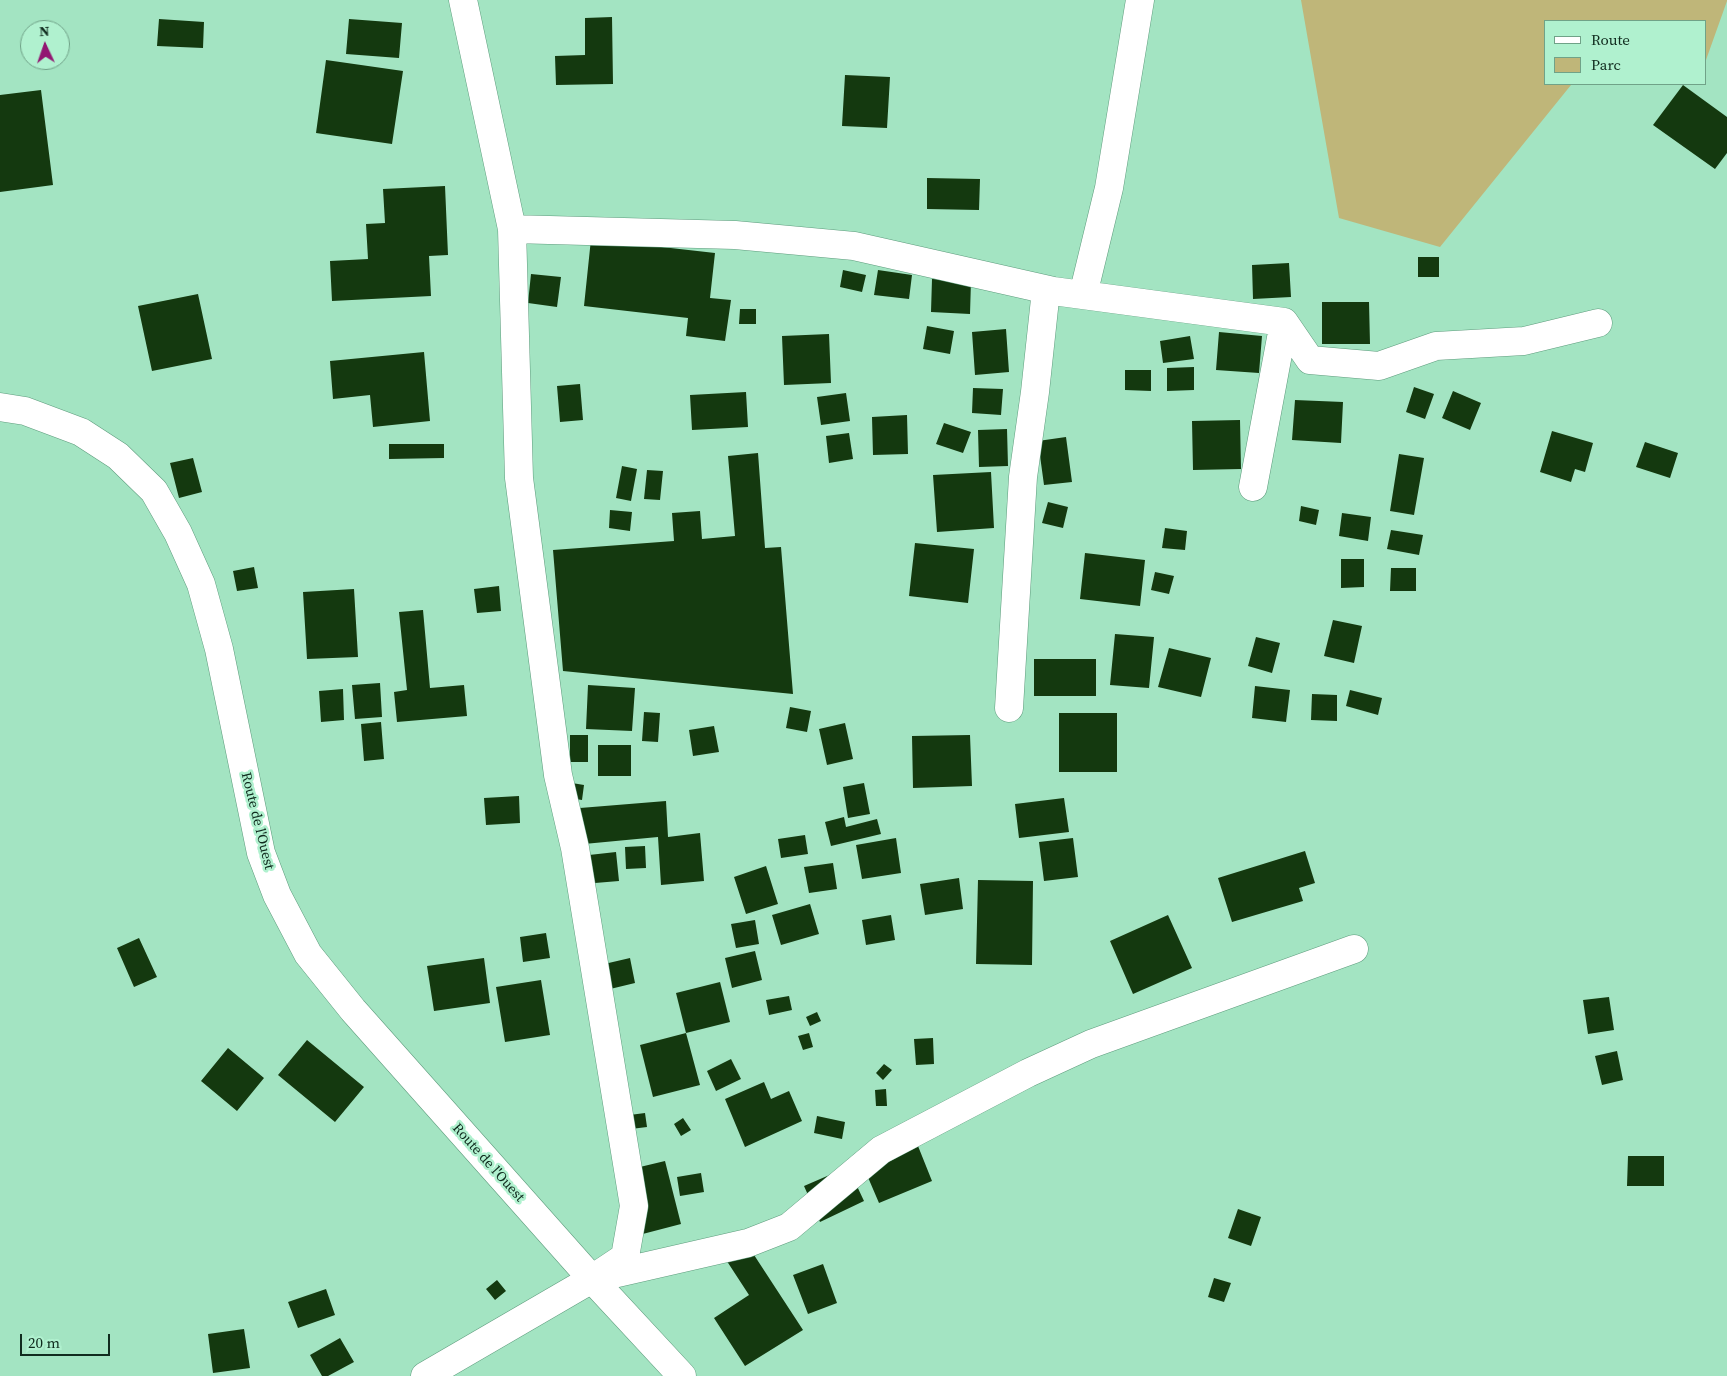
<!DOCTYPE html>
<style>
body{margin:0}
#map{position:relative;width:1727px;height:1376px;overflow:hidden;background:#a3e4c2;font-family:"Source Serif 4",serif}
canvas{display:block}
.legend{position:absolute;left:1544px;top:20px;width:162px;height:65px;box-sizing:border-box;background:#b0f1cf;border:1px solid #70a288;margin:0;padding:6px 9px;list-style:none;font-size:15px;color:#102b1e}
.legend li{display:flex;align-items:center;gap:10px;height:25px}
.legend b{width:25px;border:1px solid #70a288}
.north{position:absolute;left:20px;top:20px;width:50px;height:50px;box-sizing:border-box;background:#b0f1cf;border:1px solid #70a288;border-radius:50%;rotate:357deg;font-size:14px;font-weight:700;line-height:20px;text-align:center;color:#102b1e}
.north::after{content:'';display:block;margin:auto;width:18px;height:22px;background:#921672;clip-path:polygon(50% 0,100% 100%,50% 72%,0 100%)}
.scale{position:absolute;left:20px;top:1334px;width:90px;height:22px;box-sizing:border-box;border:2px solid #102b1e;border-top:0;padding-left:6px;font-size:15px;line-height:18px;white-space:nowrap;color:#102b1e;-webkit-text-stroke:4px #b0f1cf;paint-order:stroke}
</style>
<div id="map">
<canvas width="1727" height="1376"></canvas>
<ul class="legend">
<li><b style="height:6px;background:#fff"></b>Route</li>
<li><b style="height:14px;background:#bfb679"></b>Parc</li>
</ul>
<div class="north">N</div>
<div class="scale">20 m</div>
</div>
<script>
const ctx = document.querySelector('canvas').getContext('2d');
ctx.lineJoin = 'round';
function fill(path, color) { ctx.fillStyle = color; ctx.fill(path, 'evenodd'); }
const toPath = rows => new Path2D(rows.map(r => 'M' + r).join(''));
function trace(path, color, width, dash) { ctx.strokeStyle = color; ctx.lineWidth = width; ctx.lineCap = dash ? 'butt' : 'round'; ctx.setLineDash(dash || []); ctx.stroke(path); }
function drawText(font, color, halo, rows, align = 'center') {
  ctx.font = font + ' "Source Serif 4",serif'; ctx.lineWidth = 5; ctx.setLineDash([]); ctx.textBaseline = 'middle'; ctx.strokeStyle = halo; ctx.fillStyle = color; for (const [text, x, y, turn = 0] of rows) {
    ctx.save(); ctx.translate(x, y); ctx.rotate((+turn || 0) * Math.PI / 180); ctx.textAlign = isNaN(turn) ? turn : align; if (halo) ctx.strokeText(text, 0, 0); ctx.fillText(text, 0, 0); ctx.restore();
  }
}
fill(toPath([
 [1301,0,1727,0,1727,1,1706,60,1706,21,1546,21,1546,84,1589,84,1571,85,1440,247,1339,218]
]), '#bfb679');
fill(toPath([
 [612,17,613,84,556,85,555,56,585,55,585,18],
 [159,19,204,22,203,48,157,46],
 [349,19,402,23,399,58,346,54],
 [326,60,403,71,392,144,316,133],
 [845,75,890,77,887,128,842,126],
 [1683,85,1727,117,1727,153,1715,169,1653,125],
 [41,90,53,185,0,192,0,95],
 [927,178,980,179,979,210,927,209],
 [445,186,448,255,429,256,431,296,332,301,330,261,368,259,366,224,385,223,383,189],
 [591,239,715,253,710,298,731,300,725,341,686,336,688,318,584,306],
 [1418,257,1439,257,1439,277,1418,277],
 [1289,263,1291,297,1253,299,1252,265],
 [843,270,866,275,862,292,840,287],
 [878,270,912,275,909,299,874,295],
 [531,274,561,277,557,307,528,303],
 [932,279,971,281,970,314,931,312],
 [198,294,212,359,152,371,138,306],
 [1322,302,1369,302,1370,344,1322,344],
 [740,309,756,309,756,324,739,324],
 [927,326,954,331,950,354,923,349],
 [1006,329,1009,372,975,375,972,332],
 [1219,332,1262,336,1259,373,1216,370],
 [829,334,831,383,784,385,782,336],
 [1190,336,1194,359,1163,363,1160,341],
 [424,352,430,421,373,427,370,395,333,399,330,361],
 [1194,367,1194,390,1167,391,1167,368],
 [1125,370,1151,370,1151,391,1125,390],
 [580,384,583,420,560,422,557,386],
 [1414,387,1434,394,1425,419,1406,412],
 [973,388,1003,389,1001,415,972,413],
 [1453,391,1481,403,1470,430,1442,418],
 [746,392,748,427,692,430,690,395],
 [846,393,850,421,821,425,817,397],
 [1295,400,1343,402,1341,443,1292,440],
 [907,415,908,454,873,455,872,417],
 [1240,420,1241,469,1193,470,1192,421],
 [944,423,971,432,963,453,936,444],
 [1007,429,1008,466,979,467,978,430],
 [1552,431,1593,443,1585,472,1575,469,1571,482,1540,472],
 [849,433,853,459,829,463,826,436],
 [1066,437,1072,482,1044,485,1038,441],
 [1645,442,1678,453,1670,478,1636,467],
 [389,444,444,444,444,458,389,459],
 [758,453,765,548,781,547,793,694,563,671,553,550,674,541,672,513,700,511,702,539,735,536,728,456],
 [1399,454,1424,458,1414,515,1390,511],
 [193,458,202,492,179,498,170,463],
 [622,466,637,469,631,501,616,498],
 [647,470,663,471,660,500,644,499],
 [991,472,994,528,937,532,933,475],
 [1048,502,1068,507,1063,528,1042,523],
 [1301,506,1319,510,1316,525,1299,521],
 [610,510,632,512,630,531,609,528],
 [1342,513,1371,517,1368,541,1339,536],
 [1165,528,1187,531,1185,550,1162,548],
 [1391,530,1423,535,1419,555,1387,549],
 [915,543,974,549,968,603,909,596],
 [1085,553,1145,560,1140,606,1080,599],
 [1341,559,1364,559,1364,587,1341,588],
 [254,567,258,588,237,591,233,571],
 [1391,568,1416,568,1416,591,1390,591],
 [1155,572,1174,576,1169,594,1151,590],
 [499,586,501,611,477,613,474,589],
 [354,589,358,657,307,659,303,592],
 [423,610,430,688,464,685,467,716,397,722,394,692,407,690,399,612],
 [1333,620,1362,626,1354,663,1324,656],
 [1115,634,1154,637,1149,688,1110,685],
 [1256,637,1280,643,1272,673,1248,666],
 [1169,648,1211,658,1201,697,1158,687],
 [1034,659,1096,659,1096,696,1034,696],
 [380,683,382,717,355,719,352,685],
 [588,685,635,688,632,731,586,729],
 [1255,686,1290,690,1286,722,1252,718],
 [343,689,344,720,321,722,319,691],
 [1350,690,1382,698,1378,715,1346,706],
 [1312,694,1337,695,1337,721,1311,720],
 [790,707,811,711,807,732,786,728],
 [644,712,660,713,658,742,642,741],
 [1059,713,1117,713,1117,772,1059,772],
 [381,722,384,759,364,761,361,724],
 [845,723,853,759,827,765,819,729],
 [714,726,719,752,693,756,689,730],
 [570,735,588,735,588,762,570,762],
 [970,735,972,786,913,788,912,736],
 [598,745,631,745,631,776,598,776],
 [572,783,584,785,582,800,569,798],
 [864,783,870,814,848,818,843,787],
 [519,796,520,823,486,825,484,798],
 [1064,798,1069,832,1019,838,1015,804],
 [666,801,668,837,700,833,704,881,661,885,658,837,584,844,580,808],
 [844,817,846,827,877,819,881,834,831,846,825,822],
 [805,835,808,854,781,858,778,839],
 [896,838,901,873,862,879,856,845],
 [1073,838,1078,877,1044,881,1039,842],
 [645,846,646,868,626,869,625,847],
 [1305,851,1315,883,1299,888,1303,901,1232,922,1218,878],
 [616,852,619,881,583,884,580,856],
 [833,863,837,889,809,893,804,867],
 [766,866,778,904,746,914,734,877],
 [959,878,963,909,925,915,920,884],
 [978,880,1033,881,1032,965,976,964],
 [810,904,819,934,781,945,772,915],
 [891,915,895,940,866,945,862,920],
 [1168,915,1192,968,1133,994,1110,941],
 [755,920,759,944,736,948,731,924],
 [546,933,550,958,523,962,520,937],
 [139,938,157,977,134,987,117,948],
 [755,951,762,980,732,988,725,958],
 [484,958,490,1003,434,1011,427,966],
 [630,958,635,983,606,990,600,965],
 [541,980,550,1035,505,1042,496,987],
 [720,982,730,1022,686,1033,700,1085,653,1097,640,1045,686,1033,676,993],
 [789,996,792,1010,769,1015,766,1000],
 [1609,997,1614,1030,1588,1034,1583,1000],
 [817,1012,821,1021,810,1026,806,1017],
 [809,1033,813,1047,803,1050,798,1036],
 [933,1038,934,1064,916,1065,914,1039],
 [307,1040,364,1087,335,1122,278,1075],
 [228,1048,264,1078,237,1111,201,1081],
 [1617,1051,1623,1080,1602,1085,1595,1056],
 [731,1059,741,1079,716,1091,707,1071],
 [884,1064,892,1070,883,1080,876,1073],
 [764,1082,771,1099,789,1091,802,1121,745,1147,725,1099],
 [886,1089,887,1106,876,1106,875,1090],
 [645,1113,647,1127,623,1130,622,1116],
 [817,1116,845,1122,842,1139,814,1133],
 [683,1118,691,1130,681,1136,674,1124],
 [918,1146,932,1181,879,1203,864,1168],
 [1628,1156,1664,1156,1664,1186,1627,1186],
 [665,1161,681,1224,635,1236,619,1172],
 [848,1167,864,1201,820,1222,804,1186],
 [701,1173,704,1192,680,1196,677,1177],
 [1238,1209,1261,1217,1251,1246,1228,1238],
 [741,1235,803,1330,745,1366,714,1318,749,1295,719,1249],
 [823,1264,837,1303,808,1314,793,1275],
 [1214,1278,1231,1283,1224,1302,1208,1297],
 [497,1280,506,1291,495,1300,486,1289],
 [326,1289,335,1315,298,1328,288,1302],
 [244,1329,250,1368,213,1373,208,1334],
 [340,1338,354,1362,328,1376,322,1376,310,1355]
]), '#14390f');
const street = toPath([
 [512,229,735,235,854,246,1053,291,1284,322,1310,360,1379,366,1436,346,1524,341,1598,323],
 [1083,295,1109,188,1140,0],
 [1253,487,1284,322],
 [1009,708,1023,477,1035,392,1046,290],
 [604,1276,748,1243,789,1227,881,1150,1028,1073,1091,1044,1354,949],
 [425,1376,592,1279,625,1257,634,1206,575,848,558,775,519,478,512,229,463,0]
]);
const secondary = toPath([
 [0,407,25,411,81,432,118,456,154,491,178,533,201,584,219,649,261,853,277,895,308,954,353,1010,592,1279,682,1376]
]);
trace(street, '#5e9c7d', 29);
trace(secondary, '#5e9c7d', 29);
trace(street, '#fff', 28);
trace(secondary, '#fff', 28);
drawText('14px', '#102b1e', '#b0f1cf', [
 ["Route de l'Ouest",257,821,76],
 ["Route de l'Ouest",488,1163,48]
]);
</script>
